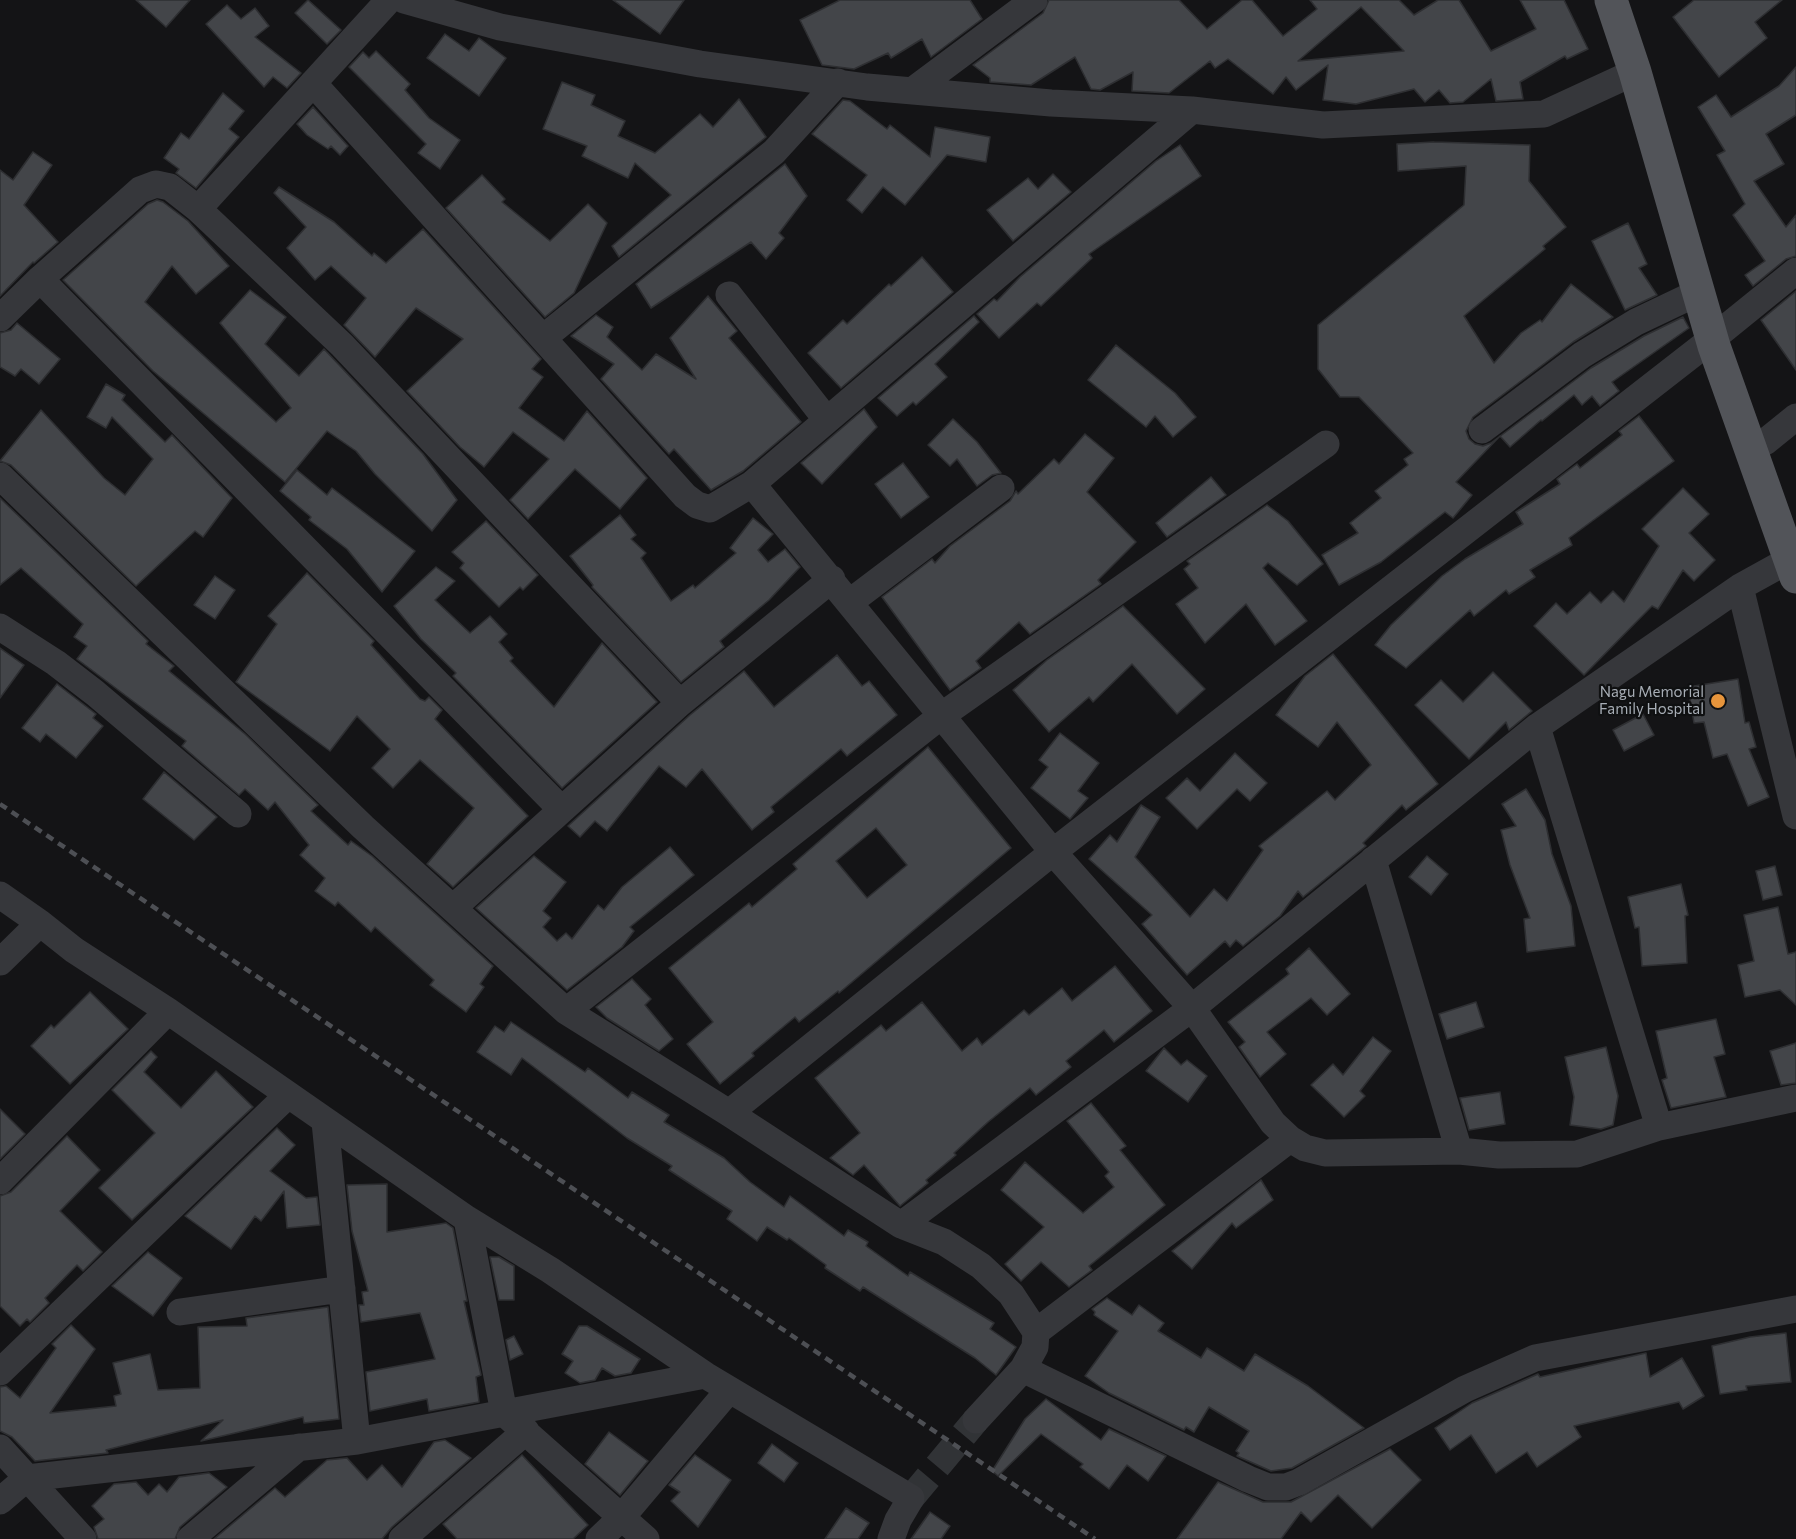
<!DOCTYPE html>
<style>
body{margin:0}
canvas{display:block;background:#141416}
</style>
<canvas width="1796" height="1539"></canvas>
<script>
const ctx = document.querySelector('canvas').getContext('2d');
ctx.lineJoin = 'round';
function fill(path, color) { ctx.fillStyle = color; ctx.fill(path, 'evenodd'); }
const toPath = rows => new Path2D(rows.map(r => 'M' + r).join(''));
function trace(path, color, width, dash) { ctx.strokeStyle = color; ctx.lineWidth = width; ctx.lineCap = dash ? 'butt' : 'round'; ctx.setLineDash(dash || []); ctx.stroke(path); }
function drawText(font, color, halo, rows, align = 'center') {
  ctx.font = font + ' Commissioner,sans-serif'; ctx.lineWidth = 4.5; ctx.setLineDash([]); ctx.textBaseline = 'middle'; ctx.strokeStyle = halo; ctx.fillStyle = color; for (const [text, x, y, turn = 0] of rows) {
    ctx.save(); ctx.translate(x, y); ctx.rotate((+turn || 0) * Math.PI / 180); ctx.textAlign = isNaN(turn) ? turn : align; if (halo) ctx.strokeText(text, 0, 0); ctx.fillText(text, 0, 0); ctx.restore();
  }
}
const building = toPath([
 [136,0,190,0,166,27,136,0],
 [308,0,341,30,327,44,295,13,308,0],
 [613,0,684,0,660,34,613,0],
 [840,0,970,0,982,19,931,57,922,39,891,58,888,53,854,69,822,65,800,20,840,0],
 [1049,0,1179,0,1207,29,1242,0,1252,0,1283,36,1317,9,1310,0,1399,0,1414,15,1438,0,1459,0,1491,51,1536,29,1520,0,1564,0,1588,49,1567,59,1565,56,1520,82,1523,99,1496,101,1491,79,1463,102,1450,103,1439,90,1425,102,1414,89,1356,104,1323,100,1328,65,1296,90,1286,77,1273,94,1228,59,1215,68,1210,61,1169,93,1132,91,1133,72,1100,90,1091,89,1075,57,1031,85,990,82,990,78,973,65,1043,13,1049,0],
 [1361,7,1404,51,1298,61,1361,7],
 [1694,0,1782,0,1755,22,1767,38,1719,77,1673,17,1694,0],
 [227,5,241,19,255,8,269,26,255,37,301,73,287,88,273,77,264,87,206,24,227,5],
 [445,34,469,51,479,38,506,58,479,96,427,58,445,34],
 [376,51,410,84,405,90,429,118,460,140,440,169,418,153,426,144,349,67,363,52,369,58,376,51],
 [1796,67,1796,115,1766,134,1784,164,1754,181,1786,227,1796,215,1796,256,1786,259,1753,286,1745,275,1765,261,1733,215,1745,204,1717,155,1725,151,1698,107,1716,95,1731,117,1779,86,1796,67],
 [562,82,595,95,591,105,625,121,618,136,655,153,700,114,713,127,739,99,766,137,619,257,612,246,671,195,635,163,628,178,582,156,587,146,543,129,562,82],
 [223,93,244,111,229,129,239,137,196,188,176,173,179,169,164,158,181,133,189,139,223,93],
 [843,100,850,101,887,129,890,125,930,157,935,127,990,137,986,162,947,155,905,205,883,187,862,213,847,200,867,175,812,134,843,100],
 [313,107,348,146,340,155,331,146,328,149,307,135,297,124,313,107],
 [1434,142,1530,145,1529,181,1566,227,1543,246,1545,249,1464,316,1494,363,1521,333,1540,320,1542,322,1571,284,1613,317,1573,342,1473,417,1466,431,1469,439,1475,444,1483,446,1491,443,1591,368,1644,336,1683,317,1689,328,1612,382,1619,391,1600,406,1592,396,1582,405,1574,395,1542,421,1541,420,1510,447,1500,436,1456,482,1472,495,1453,518,1445,512,1381,562,1339,585,1322,555,1358,533,1350,523,1381,498,1375,491,1408,465,1404,459,1413,453,1359,397,1340,397,1318,369,1318,325,1464,205,1466,166,1398,171,1397,144,1434,142],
 [1180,145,1201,176,1089,254,1092,258,1041,306,1037,303,999,338,977,314,994,299,997,301,1020,277,1156,161,1180,145],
 [33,152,52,165,24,205,58,242,34,263,33,262,0,296,0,170,13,180,33,152],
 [785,164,807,196,779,233,784,238,766,259,751,242,651,308,636,284,785,164],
 [1053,174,1071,192,1013,241,987,210,1028,178,1038,189,1053,174],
 [482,175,505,199,502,202,550,241,588,204,607,223,574,293,545,317,446,208,482,175],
 [279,187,334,222,372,256,374,253,386,263,423,229,541,359,532,369,543,377,519,408,564,441,587,411,647,478,620,509,575,469,528,519,510,500,549,459,513,432,484,467,460,447,407,391,463,339,416,308,375,357,344,325,366,298,331,266,315,280,287,248,306,227,274,193,279,187],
 [157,200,163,202,188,221,229,266,196,294,172,266,145,302,276,422,291,408,220,323,250,290,286,317,265,344,299,376,324,349,423,454,457,500,432,531,375,474,356,451,327,431,285,482,153,371,63,280,148,204,157,200],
 [1628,223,1647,264,1639,268,1657,295,1625,310,1592,241,1628,223],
 [922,257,953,292,841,388,808,353,843,320,847,324,889,284,891,286,922,257],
 [1796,291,1796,370,1761,320,1796,291],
 [708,296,737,331,729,338,801,422,743,471,711,490,674,449,669,454,601,379,614,364,571,336,596,315,613,327,607,337,642,370,656,354,696,379,670,338,708,296],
 [974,316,979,322,935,364,947,377,916,405,913,402,897,416,878,398,974,316],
 [17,323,60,359,39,384,21,369,15,376,0,367,0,333,11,330,17,323],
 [1116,345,1175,393,1196,417,1173,437,1155,416,1146,427,1088,380,1116,345],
 [106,384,125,395,122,400,165,442,172,435,232,498,203,537,195,531,136,586,11,465,0,461,41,410,104,478,125,495,153,459,112,417,106,428,87,417,106,384],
 [864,409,877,427,822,484,801,463,864,409],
 [1639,416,1674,461,1569,538,1572,545,1530,570,1535,577,1509,594,1506,590,1474,616,1470,610,1406,668,1375,645,1391,625,1442,576,1465,559,1523,524,1516,512,1560,484,1557,479,1577,464,1580,468,1622,435,1619,431,1639,416],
 [953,419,977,442,1001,473,992,475,977,486,957,459,950,466,928,445,953,419],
 [1085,434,1114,458,1087,492,1136,542,1098,580,1101,584,1030,634,1019,622,976,661,981,668,950,690,882,597,932,559,935,563,950,546,1010,501,1016,491,1018,494,1054,459,1059,464,1085,434],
 [903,463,929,497,901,518,875,484,903,463],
 [297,470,327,495,332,488,415,551,382,592,347,549,309,520,311,517,280,491,297,470],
 [1211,477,1226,495,1167,537,1156,523,1211,477],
 [1683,488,1709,514,1689,533,1715,560,1694,581,1683,570,1658,609,1652,606,1584,675,1534,626,1556,603,1567,614,1590,592,1601,603,1613,591,1624,602,1659,546,1642,529,1683,488],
 [0,498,148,641,146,644,174,666,169,671,245,734,318,805,311,811,348,845,351,841,372,856,493,966,480,984,484,987,466,1012,430,985,434,980,375,927,371,932,338,902,335,906,315,891,325,878,300,855,309,845,275,802,268,810,245,789,239,795,182,746,186,741,77,659,87,646,74,637,83,624,21,568,0,585,0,498],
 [1267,505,1288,521,1323,564,1297,585,1268,563,1263,568,1307,621,1275,645,1246,604,1205,643,1176,604,1198,588,1184,569,1190,564,1187,561,1267,505],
 [620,515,636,535,631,539,646,553,641,558,671,601,693,585,695,588,736,553,730,548,753,518,773,534,758,550,768,562,785,549,800,567,769,600,720,641,724,647,681,682,592,587,593,585,570,556,620,515],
 [486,521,538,575,523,590,520,587,499,607,460,568,464,563,452,552,486,521],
 [436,567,455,581,435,600,470,633,490,616,507,634,499,642,513,658,510,661,554,707,602,643,657,702,562,788,453,676,456,673,421,639,394,606,436,567],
 [307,573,374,641,371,645,420,699,425,701,429,697,442,710,435,719,528,816,453,887,427,864,474,808,420,760,393,788,372,768,390,749,357,716,330,751,236,682,277,624,268,616,307,573],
 [215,576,235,590,215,619,194,605,215,576],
 [1123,606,1205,689,1177,714,1132,664,1093,702,1089,697,1049,732,1013,690,1047,660,1123,606],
 [0,648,24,665,0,698,0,648],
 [1333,654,1438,784,1406,810,1402,805,1363,843,1366,846,1303,897,1298,891,1280,916,1243,946,1236,940,1230,947,1225,941,1187,975,1142,924,1152,915,1089,859,1110,835,1117,842,1141,805,1160,817,1135,857,1190,917,1214,889,1227,901,1263,850,1259,846,1327,791,1335,800,1371,765,1337,722,1318,747,1276,715,1305,676,1333,654],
 [837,655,862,686,869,681,897,715,847,756,841,749,771,807,774,812,752,830,702,769,686,787,659,766,607,831,595,821,580,837,568,826,690,715,744,671,774,707,837,655],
 [1493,672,1532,711,1509,730,1506,722,1469,759,1415,705,1441,680,1463,702,1493,672],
 [1738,679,1745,723,1749,722,1756,747,1749,749,1769,797,1748,806,1727,754,1713,758,1704,722,1694,723,1688,687,1738,679],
 [57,684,96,714,93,718,103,726,76,758,46,734,40,742,22,728,57,684],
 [1643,714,1654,735,1624,751,1613,730,1643,714],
 [1060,733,1099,763,1078,791,1088,798,1070,819,1031,788,1048,767,1039,760,1060,733],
 [928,747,1011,848,839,993,838,991,799,1022,795,1017,752,1053,754,1056,720,1084,687,1044,713,1022,669,968,749,903,752,907,797,869,793,864,928,747],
 [876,828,907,865,867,898,836,861,876,828],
 [1235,753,1267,783,1250,801,1237,789,1197,829,1166,798,1187,778,1200,791,1235,753],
 [164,772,217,817,194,840,143,799,164,772],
 [1526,789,1545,820,1552,854,1571,906,1575,946,1527,952,1524,919,1530,918,1510,865,1501,830,1516,826,1502,804,1526,789],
 [670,847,694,875,630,927,634,931,622,947,567,990,476,908,534,856,566,882,543,911,551,918,543,927,557,941,566,933,572,939,598,905,604,910,622,887,670,847],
 [1427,856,1448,874,1431,895,1409,877,1427,856],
 [1775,866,1782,895,1763,900,1756,871,1775,866],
 [1681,884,1688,915,1685,916,1687,963,1642,966,1639,927,1635,928,1628,897,1681,884],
 [1778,907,1788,954,1796,952,1796,1005,1780,990,1745,997,1738,965,1754,961,1744,915,1778,907],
 [1309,948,1350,994,1327,1015,1311,998,1267,1032,1286,1054,1260,1077,1239,1047,1245,1042,1228,1022,1289,974,1286,969,1309,948],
 [1115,966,1152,1011,1114,1042,1104,1030,1066,1061,1071,1067,1036,1095,1030,1088,988,1122,954,1153,956,1155,926,1180,928,1183,900,1206,864,1165,853,1175,830,1158,860,1133,815,1078,881,1025,886,1031,922,1002,962,1051,977,1038,982,1045,1024,1010,1029,1015,1062,988,1072,1001,1115,966],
 [632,979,651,999,645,1005,673,1039,659,1051,607,1018,596,1007,632,979],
 [90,992,128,1029,70,1084,31,1046,51,1025,54,1028,90,992],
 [1476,1002,1484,1027,1447,1039,1439,1014,1476,1002],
 [1716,1019,1725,1054,1714,1057,1726,1097,1671,1108,1662,1080,1667,1078,1656,1031,1716,1019],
 [511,1022,585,1072,588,1068,628,1098,632,1092,669,1115,664,1122,724,1158,750,1182,784,1207,790,1196,844,1236,848,1230,868,1242,866,1246,908,1276,910,1272,994,1323,990,1329,1016,1347,996,1375,975,1358,863,1287,860,1291,825,1268,826,1265,789,1238,787,1240,767,1227,757,1241,727,1219,732,1211,669,1170,672,1166,627,1138,522,1058,511,1075,477,1052,495,1026,504,1032,511,1022],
 [1373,1037,1391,1051,1360,1091,1365,1096,1344,1117,1311,1085,1333,1064,1343,1075,1373,1037],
 [1796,1043,1796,1083,1781,1085,1770,1051,1796,1043],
 [1606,1047,1618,1096,1613,1125,1601,1129,1570,1125,1574,1097,1565,1057,1606,1047],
 [1164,1048,1181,1065,1187,1060,1207,1076,1188,1102,1146,1071,1164,1048],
 [151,1051,157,1057,144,1072,181,1108,216,1071,253,1107,132,1220,99,1188,155,1133,112,1090,151,1051],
 [1500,1092,1505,1124,1469,1130,1460,1098,1500,1092],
 [1091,1103,1126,1146,1120,1150,1165,1205,1089,1266,1092,1270,1069,1287,1041,1262,1021,1281,1005,1264,1044,1227,1001,1190,1025,1162,1083,1213,1114,1187,1105,1176,1109,1172,1067,1121,1091,1103],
 [0,1109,25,1134,0,1159,0,1109],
 [277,1128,295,1145,270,1171,306,1198,317,1197,320,1225,287,1228,284,1191,261,1221,255,1216,231,1249,185,1216,277,1128],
 [67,1136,100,1170,60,1211,102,1252,83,1271,77,1265,45,1298,49,1303,30,1322,27,1319,20,1326,0,1306,0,1196,11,1192,67,1136],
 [1261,1180,1273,1200,1236,1228,1232,1223,1192,1269,1172,1251,1261,1180],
 [387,1184,387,1232,446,1223,453,1228,467,1301,464,1301,481,1375,476,1377,479,1402,429,1411,427,1399,370,1411,366,1372,435,1359,420,1313,361,1322,359,1305,364,1305,362,1292,368,1291,352,1231,347,1185,387,1184],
 [148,1252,182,1278,153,1316,112,1286,148,1252],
 [490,1257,499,1257,514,1266,514,1300,499,1300,490,1257],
 [1107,1298,1132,1315,1139,1305,1164,1323,1158,1331,1201,1358,1207,1348,1244,1371,1255,1354,1308,1386,1364,1428,1292,1468,1271,1471,1237,1456,1239,1453,1236,1451,1249,1431,1209,1407,1194,1432,1186,1427,1184,1430,1109,1393,1085,1376,1118,1331,1094,1315,1095,1312,1092,1309,1107,1298],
 [328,1307,339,1419,304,1423,303,1417,201,1441,223,1420,106,1450,108,1453,35,1461,12,1437,0,1431,0,1387,6,1386,20,1398,56,1348,52,1344,71,1325,95,1349,50,1413,116,1406,114,1396,121,1394,113,1363,150,1354,158,1390,200,1388,198,1327,247,1326,246,1318,328,1307],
 [579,1326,587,1326,640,1359,631,1373,615,1376,602,1368,595,1380,580,1383,565,1373,573,1361,562,1354,579,1326],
 [1786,1333,1791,1382,1746,1386,1747,1390,1720,1394,1712,1346,1750,1337,1786,1333],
 [514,1336,523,1354,510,1360,506,1340,514,1336],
 [1646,1353,1650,1377,1682,1358,1704,1396,1683,1409,1679,1402,1574,1426,1581,1437,1537,1467,1527,1452,1496,1473,1471,1435,1450,1450,1435,1428,1472,1403,1538,1374,1540,1377,1646,1353],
 [1046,1399,1101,1440,1109,1429,1166,1456,1148,1481,1127,1465,1109,1489,1080,1467,1083,1464,1041,1434,998,1476,992,1471,1025,1419,1046,1399],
 [609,1432,648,1461,620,1495,585,1464,609,1432],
 [445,1440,471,1458,392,1527,382,1539,214,1539,275,1488,285,1497,327,1460,347,1458,367,1480,382,1465,402,1487,434,1442,445,1440],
 [772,1444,798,1463,784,1482,758,1463,772,1444],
 [1390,1449,1421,1480,1372,1528,1338,1495,1311,1522,1301,1512,1281,1539,1177,1539,1218,1482,1263,1502,1291,1502,1390,1449],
 [522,1455,588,1525,573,1539,457,1539,443,1524,522,1455],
 [695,1455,731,1480,698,1527,671,1501,680,1492,669,1485,695,1455],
 [209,1473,227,1487,180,1527,175,1539,98,1539,94,1527,104,1519,92,1506,114,1484,136,1482,148,1495,159,1484,167,1492,179,1477,209,1473],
 [846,1508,869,1523,858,1539,825,1539,846,1508],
 [930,1512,950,1526,941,1539,911,1539,930,1512]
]);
fill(building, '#434549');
trace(building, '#2e2f32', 1.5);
trace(toPath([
 [911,1498,976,1420]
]), '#313336', 27, [27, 14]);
trace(toPath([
 [404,0,500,27,700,64,867,87,1051,103,1192,110,1323,125,1544,114,1635,72],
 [313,83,685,496,697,505,710,509,752,484,1192,110],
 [912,91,1034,0],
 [198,209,389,0],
 [40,279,561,809],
 [729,295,826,419],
 [0,318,40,279,140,190,156,184,170,187,198,209,342,345,680,703],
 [543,338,774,152,838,82],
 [1482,430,1582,355,1636,322,1699,292],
 [1765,442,1796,417],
 [0,476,363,827,566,1011,729,1113,901,1225,1192,1008,1537,727,1740,587,1796,556],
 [752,484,1053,852,1192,1008,1273,1123,1290,1139,1305,1148,1325,1153,1459,1151,1499,1155,1577,1154,1659,1127],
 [1740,587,1796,816],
 [850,602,1001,488],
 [0,627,56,663,95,693,238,814],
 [1537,727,1659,1127,1796,1098],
 [1373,860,1459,1151],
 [0,895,40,923],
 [453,908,680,703,832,579],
 [0,962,40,923,74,950,168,1011,467,1219,550,1270,705,1375,911,1498,898,1520,891,1539],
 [566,1011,941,716,1326,444],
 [729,1113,1053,852,1712,339,1796,271],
 [325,1122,357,1441],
 [0,1181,168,1011],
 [467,1219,504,1413,646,1539],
 [901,1225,944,1242,981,1266,1011,1294,1036,1332,1035,1347,1023,1369,976,1420],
 [180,1312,342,1289],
 [1036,1332,1290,1139],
 [1023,1369,1248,1479,1268,1487,1286,1487,1299,1482,1465,1389,1535,1358,1796,1309],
 [0,1372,287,1096],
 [0,1448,83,1539],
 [0,1501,27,1478,357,1441,705,1375],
 [190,1539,299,1447],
 [402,1539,526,1431],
 [599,1539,621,1518,729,1390]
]), '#36373b', 27);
trace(toPath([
 [1611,0,1635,72,1714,346,1796,577]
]), '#525459', 33);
trace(toPath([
 [0,804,1095,1539]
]), '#4d4f54', 4.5, [8, 6]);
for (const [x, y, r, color] of [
 [1718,701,8,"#e7953c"]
]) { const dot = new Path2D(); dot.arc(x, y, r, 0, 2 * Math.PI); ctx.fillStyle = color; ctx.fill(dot); trace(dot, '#0f1011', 2); }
drawText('15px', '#a7adb5', '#0f1011', [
 ["Nagu Memorial",1704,692],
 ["Family Hospital",1704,709]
], 'right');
</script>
